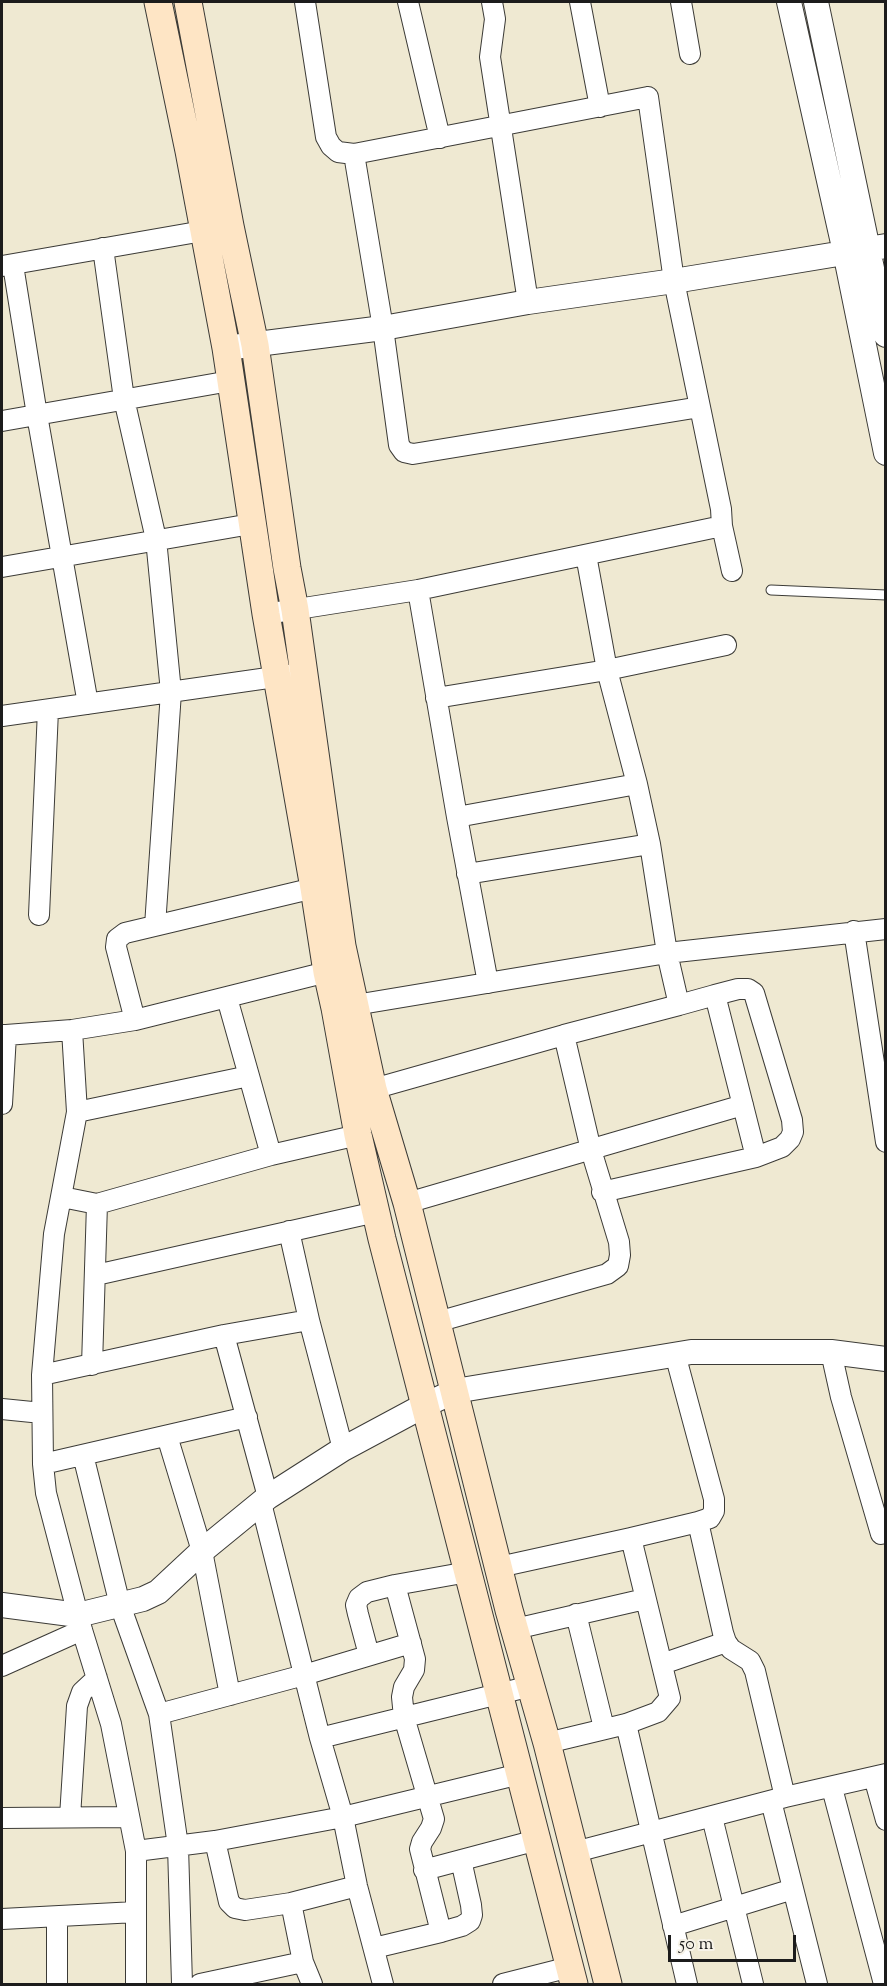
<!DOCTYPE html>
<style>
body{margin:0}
#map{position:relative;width:887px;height:1986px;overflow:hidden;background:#efe9d2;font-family:"Sorts Mill Goudy",serif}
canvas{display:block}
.frame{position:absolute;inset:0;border:3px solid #1c1c1c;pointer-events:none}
.scale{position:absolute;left:668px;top:1935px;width:128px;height:27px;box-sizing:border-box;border:3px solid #1c1c1c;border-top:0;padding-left:8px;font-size:18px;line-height:21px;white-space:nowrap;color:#1c1c1c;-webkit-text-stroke:4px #f7f3e8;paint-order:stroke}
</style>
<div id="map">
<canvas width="887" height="1986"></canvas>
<div class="frame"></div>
<div class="scale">50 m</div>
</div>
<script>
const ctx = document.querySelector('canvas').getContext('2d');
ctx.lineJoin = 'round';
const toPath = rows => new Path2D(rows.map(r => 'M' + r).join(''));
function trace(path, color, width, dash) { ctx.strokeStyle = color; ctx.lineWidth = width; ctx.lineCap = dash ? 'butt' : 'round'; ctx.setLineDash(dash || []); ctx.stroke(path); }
const service = toPath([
 [771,590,886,595]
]);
const minor = toPath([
 [408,2,440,138],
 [492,2,495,19,490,57,528,302],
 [580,2,600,107],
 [681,2,690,54],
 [354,154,383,328,399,445,404,452,413,454,700,407],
 [103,248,124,399,156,539,171,692,155,926],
 [13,265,37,415,88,704],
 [2,266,203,231],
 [2,421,230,381],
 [722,526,732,571],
 [2,567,251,524],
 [418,590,457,817,488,983],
 [266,614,418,590,722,526,721,509,674,281,648,97,354,154,338,152,331,146,326,137,305,2],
 [436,698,607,670,726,645],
 [2,716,289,675],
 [457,817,637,784],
 [467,874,650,844],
 [39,915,48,710],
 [854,931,886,1142],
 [715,995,738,989,748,989,754,993,792,1120,793,1132,790,1139,782,1147,756,1157],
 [355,1005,667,953,650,844,637,784,607,670,586,555],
 [135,1020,116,947,117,939,125,933,314,888],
 [72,1030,77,1112,249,1076,227,998],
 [2,1035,6,1035,2,1104],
 [6,1035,72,1030,135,1020,327,972],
 [249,1076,271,1155],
 [373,1089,564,1035],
 [602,1192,756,1157,715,995,679,1005],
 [62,1197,97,1204,271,1155,358,1135],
 [407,1203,743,1105],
 [289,1231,309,1320],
 [96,1275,376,1212],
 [437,1322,607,1274,618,1266,620,1255,619,1242,591,1150,564,1035,679,1005,667,953,886,929],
 [224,1335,268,1497],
 [831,1352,841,1397,881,1534],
 [92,1365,97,1204],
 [42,1375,54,1234,77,1112],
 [2,1409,42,1413],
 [167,1436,202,1551,230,1695],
 [83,1455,120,1605,159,1714,178,1846,182,1984],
 [43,1464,247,1417],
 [261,1503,320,1738,343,1817,520,1774],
 [698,1522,723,1633,726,1642,731,1649,750,1661,755,1671,785,1797],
 [499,1567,631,1538],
 [395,1585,415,1659,414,1670,404,1687,402,1697,404,1717,434,1819,431,1828,422,1842,420,1849,441,1932],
 [576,1614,604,1728],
 [515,1629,645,1599],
 [369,1655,358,1614,356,1605,359,1598,367,1592,395,1585,468,1572],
 [662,1664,726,1642],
 [2,1666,82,1630],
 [159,1714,304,1675,411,1643],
 [626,1724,687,1984],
 [320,1738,531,1686],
 [547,1743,626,1724,658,1712,670,1698,631,1538,698,1522,710,1518,714,1511,714,1499,675,1354],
 [874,1777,886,1820],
 [832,1788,884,1984],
 [771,1801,817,1984],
 [70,1817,77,1706,82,1692,97,1678],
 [712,1817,753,1984],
 [2,1818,129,1817],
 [215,1841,229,1902,235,1908,245,1910,291,1903,357,1886],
 [136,1851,215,1841,343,1817,357,1886,383,1984],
 [575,1852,785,1797,886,1774],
 [424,1870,537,1840],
 [291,1903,303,1962,312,1984],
 [57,1917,57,1984],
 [2,1919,136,1912],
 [673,1926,793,1889],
 [374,1948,441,1932,462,1926,470,1921,472,1915,471,1905,461,1860],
 [136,1984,136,1851,111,1724,82,1630,46,1493,43,1464,42,1375,224,1335,309,1320,343,1449],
 [200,1984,303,1962],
 [503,1984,570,1967]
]);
const tertiary = toPath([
 [789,2,845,252,886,453],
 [816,2,886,335],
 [226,348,383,328,528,302,674,281,886,246],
 [2,1605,78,1615,143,1599,158,1592,202,1551,268,1497,343,1449,425,1405,455,1391,691,1352,831,1352,886,1359]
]);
const secondary = toPath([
 [158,2,189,151,226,348,266,614,314,888,327,972,335,1008,358,1135,382,1239,574,1984],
 [188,2,230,226,255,345,287,568,295,610,342,946,373,1089,407,1203,509,1610,547,1743,608,1984]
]);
trace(service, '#3c3b37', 11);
trace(minor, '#3c3b37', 22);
trace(tertiary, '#3c3b37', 26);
trace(secondary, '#3c3b37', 29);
trace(service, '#fff', 9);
trace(minor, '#fff', 20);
trace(tertiary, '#fff', 24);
trace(secondary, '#fee5c5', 27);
</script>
